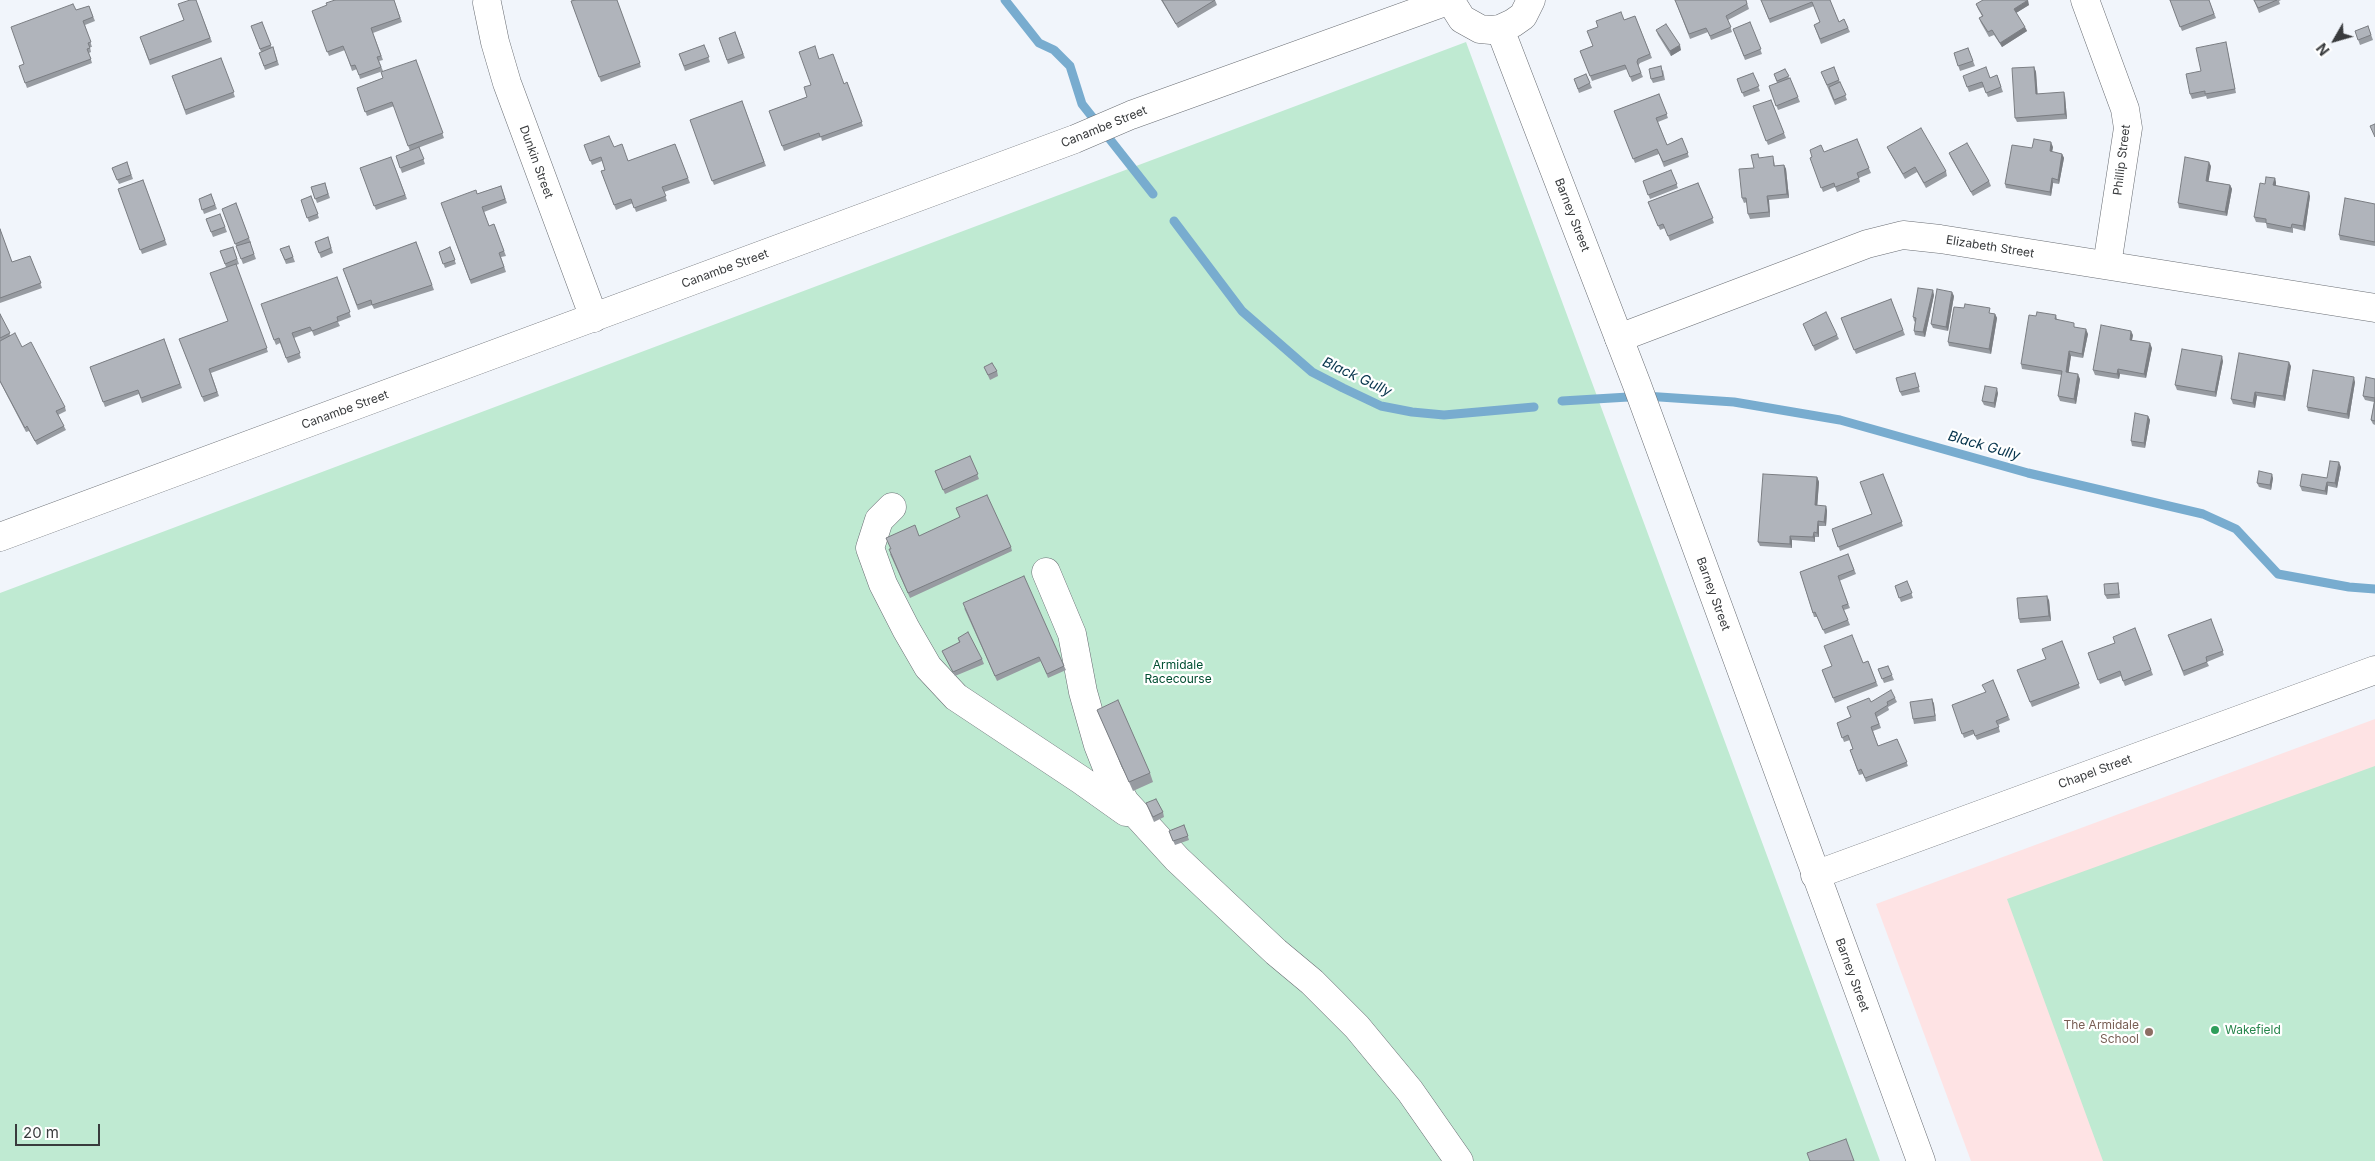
<!DOCTYPE html>
<style>
body{margin:0}
#map{position:relative;width:2375px;height:1161px;overflow:hidden;background:#f1f5fb;font-family:Inter,sans-serif}
canvas{display:block}
.north{position:absolute;left:2310px;top:15px;width:50px;height:50px;-webkit-text-stroke:4px #fff;paint-order:stroke;rotate:232deg;font-size:14px;font-weight:700;line-height:20px;text-align:center;color:#393b3d}
.north::after{content:'';display:block;margin:auto;width:18px;height:22px;background:#393b3d;clip-path:polygon(50% 0,100% 100%,50% 72%,0 100%)}
.scale{position:absolute;left:15px;top:1124px;width:85px;height:22px;box-sizing:border-box;border:2px solid #393b3d;border-top:0;padding-left:6px;font-size:15px;line-height:18px;white-space:nowrap;color:#393b3d;-webkit-text-stroke:4px #fff;paint-order:stroke}
</style>
<div id="map">
<canvas width="2375" height="1161"></canvas>
<div class="north">N</div>
<div class="scale">20 m</div>
</div>
<script>
const ctx = document.querySelector('canvas').getContext('2d');
ctx.lineJoin = 'round';
function fill(path, color) { ctx.fillStyle = color; ctx.fill(path, 'evenodd'); }
const toPath = rows => new Path2D(rows.map(r => 'M' + r).join(''));
function trace(path, color, width, dash) { ctx.strokeStyle = color; ctx.lineWidth = width; ctx.lineCap = dash ? 'butt' : 'round'; ctx.setLineDash(dash || []); ctx.stroke(path); }
function drawText(font, color, halo, rows, align = 'center') {
  ctx.font = font + ' Inter,sans-serif'; ctx.lineWidth = 4.5; ctx.setLineDash([]); ctx.textBaseline = 'middle'; ctx.strokeStyle = halo; ctx.fillStyle = color; for (const [text, x, y, turn = 0] of rows) {
    ctx.save(); ctx.translate(x, y); ctx.rotate((+turn || 0) * Math.PI / 180); ctx.textAlign = isNaN(turn) ? turn : align; if (halo) ctx.strokeText(text, 0, 0); ctx.fillText(text, 0, 0); ctx.restore();
  }
}
fill(toPath([
 [2375,719,2375,1161,1971,1161,1876,904]
]), '#fee3e4');
fill(toPath([
 [1466,42,1880,1161,0,1161,0,593],
 [2375,766,2375,1161,2103,1161,2007,899]
]), '#bfead2');
trace(toPath([
 [1005,0,1039,43,1054,50,1070,66,1082,104,1153,194],
 [1174,221,1242,311,1312,372,1343,388,1381,406,1412,412,1444,415,1534,407],
 [1562,401,1645,396,1734,402,1840,420,2028,473,2203,514,2236,529,2278,574,2349,587,2375,589]
]), '#78accf', 9);
const minor = toPath([
 [2085,0,2125,109,2128,128,2107,265],
 [487,3,495,42,507,83,594,318],
 [1619,338,1867,244,1903,235,1940,239,2375,308],
 [892,507,879,520,870,548,883,584,906,629,928,667,956,697,1081,780,1126,812],
 [0,537,1075,139,1131,115,1450,0],
 [1046,572,1072,634,1083,692,1098,745,1109,773,1125,802,1177,859,1276,952,1312,982,1357,1027,1410,1091,1459,1161],
 [1815,875,2375,670]
]);
const major = toPath([
 [1450,0,1462,19,1480,29,1491,30,1500,29,1513,23,1523,16,1531,0],
 [1500,29,1637,385,1921,1161]
]);
trace(minor, '#6a6e74', 29);
trace(major, '#6a6e74', 29);
trace(minor, '#fff', 28);
trace(major, '#fff', 28);
fill(toPath([
 [196,0,212,42,150,65,140,37,184,20],
 [394,0,402,22,373,33,383,60,379,61,383,71,360,79,357,69,352,71,345,50,329,56,312,11],
 [617,0,641,67,601,82,571,1],
 [1161,0,1215,0,1217,5,1178,28],
 [1675,0,1746,0,1749,9,1728,20,1732,32,1711,40,1708,32,1690,39],
 [1761,0,1830,0,1839,22,1844,19,1850,32,1821,44,1814,25,1820,22,1814,6,1770,23],
 [2170,0,2209,0,2216,18,2182,31],
 [2254,0,2281,0,2279,1,2280,4,2259,13],
 [1976,4,2029,5,2016,13,2027,31,2002,47,1994,35,1989,37,1981,23,1979,18,1982,16,1978,9],
 [89,6,95,21,85,25,92,47,90,47,91,52,89,53,92,63,27,88,19,66,24,64,76,10],
 [1635,16,1652,58,1640,63,1638,66,1643,77,1632,82,1627,69,1592,81,1580,51,1592,46,1624,20],
 [262,22,272,48,273,47,279,65,265,70,259,53,261,52,251,26],
 [1750,22,1762,54,1745,60,1733,29],
 [2368,26,2373,40,2360,45,2355,31],
 [1656,30,1681,50,1671,56,1658,35],
 [735,32,745,58,728,64,719,38],
 [704,45,710,62,685,71,679,54],
 [2227,47,2236,93,2207,99,2206,96,2192,99,2190,94,2201,71],
 [1968,48,1975,66,1960,71,1954,53],
 [221,58,235,97,186,115,172,76],
 [819,59,844,84,847,82,863,126,822,141,821,137,784,151,769,111,807,97],
 [416,60,444,138,410,151,394,106,367,116,357,88,383,78],
 [1834,67,1847,100,1835,105,1821,72],
 [2034,67,2036,72,2037,94,2065,96,2067,119,2017,122,2015,118],
 [1785,69,1789,78,1790,78,1800,102,1778,110,1769,86,1777,83,1774,74],
 [1663,70,1665,80,1653,83,1651,79],
 [1753,73,1760,91,1744,97,1737,79],
 [1586,74,1592,88,1579,93,1574,79],
 [1997,75,2003,92,1988,97,1984,87,1969,92,1963,76,1990,78],
 [1659,94,1668,118,1658,122,1667,145,1682,138,1689,157,1664,167,1659,154,1635,163,1614,111],
 [1771,100,1786,138,1768,145,1753,106],
 [742,101,766,166,714,185,690,120],
 [1857,139,1871,173,1859,178,1860,182,1837,192,1835,187,1823,192,1810,158],
 [675,144,690,183,664,192,667,201,636,212,633,203,616,210,601,171,605,170,602,161,592,165,584,145,614,147,628,161],
 [419,147,425,164,402,173,396,156],
 [1887,147,1946,171,1947,176,1926,188,1917,172,1905,179,1889,151],
 [2053,147,2052,152,2062,154,2064,158,2059,184,2053,183,2051,196,2006,188,2005,184,2032,148],
 [1949,153,1989,181,1991,186,1973,196,1951,158],
 [391,157,407,199,376,210,360,168],
 [1759,158,1774,161,1775,166,1784,165,1786,169,1789,198,1769,200,1770,217,1750,219,1748,214,1747,202,1744,203,1742,198,1754,168],
 [127,162,133,179,119,184,112,168],
 [2211,166,2208,181,2230,185,2232,189,2227,216,2179,208,2178,203],
 [1671,170,1678,188,1650,199,1643,181],
 [2275,178,2276,183,2276,186,2310,196,2305,231,2293,228,2293,233,2267,228,2266,223,2256,222,2254,217,2265,184],
 [143,180,167,245,142,254,118,189],
 [325,183,330,198,317,203,311,187],
 [1698,183,1714,223,1670,241,1665,228,1660,230,1648,202],
 [501,186,507,203,484,212,489,226,494,224,506,256,501,257,506,272,471,284,441,203,477,194],
 [211,194,217,209,204,214,199,199],
 [311,196,319,218,309,222,301,200],
 [236,203,251,243,250,243,256,259,243,264,222,209],
 [2375,204,2375,246,2340,240,2339,235],
 [220,214,227,232,213,237,206,219],
 [0,229,12,262,30,256,42,288,0,303],
 [328,237,333,253,321,258,315,242],
 [416,242,434,290,374,309,372,305,358,310,343,269],
 [289,246,295,262,286,264,280,249],
 [233,247,239,264,236,265,268,352,211,373,219,396,204,402,179,339,228,321,226,267,220,251],
 [450,247,456,264,445,268,439,252],
 [337,277,351,317,338,322,340,326,314,336,312,331,294,338,301,358,288,363,280,343,276,345,274,340],
 [1934,295,1925,337,1915,335,1914,331,1915,322,1914,321,1913,317],
 [1954,296,1948,331,1933,328,1931,324],
 [1891,299,1905,335,1856,354,1841,318],
 [1991,313,1995,314,1997,318,1991,354,1949,346,1948,342],
 [0,314,10,335,22,347,65,407,66,411,58,415,66,430,37,445,29,431,26,432,0,382],
 [2056,315,2057,319,2076,328,2088,334,2083,358,2071,356,2068,373,2080,379,2076,404,2060,401,2058,396,2062,375,2022,369,2021,364,2036,316],
 [1803,324,1837,335,1839,339,1815,351],
 [2133,335,2132,340,2152,348,2146,378,2120,374,2119,379,2095,375,2093,370],
 [164,339,182,388,142,403,139,394,105,407,90,367],
 [2223,361,2216,397,2177,390,2175,385],
 [2291,366,2285,401,2257,396,2255,408,2233,404,2231,399],
 [984,367,997,371,998,376,990,380],
 [1915,373,1920,392,1902,396,1900,392],
 [2375,379,2375,425,2373,424,2371,420,2374,402,2365,400,2363,396],
 [2355,382,2349,419,2308,411,2307,407],
 [1998,393,1995,408,1984,405,1982,401],
 [2148,416,2150,420,2145,448,2132,446,2131,441],
 [970,456,979,479,945,494,935,471],
 [2341,467,2337,488,2328,486,2327,495,2302,491,2300,486,2327,478],
 [1883,474,1903,526,1840,551,1832,529,1872,514],
 [1817,477,1819,482,1817,506,1826,506,1827,511,1826,526,1819,526,1819,537,1815,537,1815,542,1792,540,1792,548,1760,546,1758,542],
 [2273,478,2271,490,2259,487,2257,483],
 [919,536,1011,547,1012,551,910,598,890,554],
 [1848,554,1856,574,1839,581,1850,608,1844,610,1850,625,1825,634,1817,617,1814,617,1800,572],
 [1907,581,1913,598,1901,602,1895,586],
 [2118,583,2119,588,2120,598,2107,599,2105,595],
 [2049,600,2051,621,2020,623,2019,619],
 [964,608,1064,666,1066,670,1048,678,1041,661,997,681],
 [2211,619,2224,655,2207,662,2209,666,2184,676,2168,635],
 [2135,628,2153,675,2125,686,2121,676,2100,684,2088,653,2115,643],
 [958,638,982,659,984,664,955,676,942,651,959,642],
 [2062,641,2080,688,2032,707,2017,670,2046,659],
 [1868,661,1878,686,1835,703,1822,670,1863,663],
 [1888,666,1894,680,1884,683,1878,669],
 [1993,680,2010,720,1998,725,2000,732,1977,740,1974,734,1964,738,1952,705,1985,693],
 [1895,698,1897,702,1888,707,1889,710,1877,717,1881,728,1873,731,1878,746,1897,739,1908,766,1866,782,1863,774,1859,775,1850,750,1853,749,1850,740,1844,742,1837,723,1851,717,1871,702],
 [1932,699,1934,704,1936,721,1914,724,1913,719],
 [1097,710,1150,773,1153,782,1133,791],
 [1146,803,1163,812,1164,817,1154,822],
 [1184,825,1189,840,1175,845,1169,831]
]), '#979ba1');
fill(toPath([
 [2028,0,2029,5,2016,13,2014,9],
 [2025,27,2027,31,2002,47,2000,43],
 [1680,45,1681,50,1671,56,1670,51],
 [2034,67,2036,72,2038,98,2036,94],
 [2064,92,2065,96,2067,119,2065,114],
 [2051,142,2053,147,2051,156,2050,151],
 [2062,154,2064,158,2059,184,2058,180],
 [2209,162,2211,166,2208,185,2206,181],
 [1784,165,1786,169,1789,198,1787,194],
 [2052,178,2053,183,2051,196,2050,192],
 [2275,178,2276,183,2275,190,2273,185],
 [2230,185,2232,189,2227,216,2225,212],
 [2309,192,2310,196,2305,231,2303,226],
 [1767,196,1769,200,1770,217,1769,212],
 [1933,290,1934,295,1925,337,1923,332],
 [1952,292,1954,296,1948,331,1946,327],
 [1995,314,1997,318,1991,354,1989,349],
 [2086,329,2088,334,2083,358,2082,354],
 [2131,331,2133,335,2131,344,2130,340],
 [2150,343,2152,348,2146,378,2144,374],
 [2069,351,2071,356,2068,377,2066,372],
 [2222,356,2223,361,2216,397,2215,392],
 [2289,362,2291,366,2285,401,2283,396],
 [2118,369,2120,374,2119,379,2117,374],
 [2078,374,2080,379,2076,404,2074,399],
 [2354,377,2355,382,2349,419,2347,414],
 [1997,388,1998,393,1995,408,1994,403],
 [2255,392,2257,396,2255,408,2253,403],
 [2148,416,2150,420,2145,448,2144,443],
 [2339,462,2341,467,2337,488,2335,483],
 [2272,474,2273,478,2271,490,2270,485],
 [1817,477,1819,482,1817,510,1815,505],
 [2327,482,2328,486,2327,495,2325,491],
 [1826,506,1827,511,1826,526,1824,522],
 [1818,521,1819,526,1819,537,1817,533],
 [1814,532,1815,537,1815,542,1813,537],
 [1790,536,1792,540,1792,548,1790,544],
 [2047,596,2049,600,2051,621,2049,616],
 [1932,699,1934,704,1936,721,1935,716]
]), '#7b7e83');
const building = toPath([
 [190,0,196,0,210,38,149,60,140,37,184,20,178,4,190,0],
 [335,0,394,0,400,18,371,28,381,56,377,57,381,67,359,75,355,65,351,66,343,46,327,52,312,11,327,5,326,3,335,0],
 [575,0,617,0,640,63,599,77,571,1,575,0],
 [1162,0,1215,0,1176,24,1162,0],
 [1675,0,1746,0,1747,4,1726,16,1731,27,1710,36,1706,28,1689,34,1675,0],
 [1761,0,1830,0,1839,22,1844,19,1848,28,1820,39,1814,25,1820,22,1812,2,1769,19,1761,0],
 [1983,0,2028,0,2014,9,2025,27,2000,43,1992,30,1988,32,1979,18,1983,16,1976,4,1983,0],
 [2170,0,2209,0,2214,14,2180,27,2170,0],
 [2254,0,2277,0,2258,8,2254,0],
 [73,4,76,10,89,6,93,17,83,21,91,42,88,43,90,48,87,49,91,59,25,83,19,66,24,64,11,27,73,4],
 [1621,12,1624,20,1635,16,1650,54,1638,59,1637,62,1641,73,1630,77,1625,65,1590,76,1580,51,1593,46,1587,31,1598,27,1596,21,1621,12],
 [262,22,271,45,260,49,251,26,262,22],
 [1750,22,1761,49,1744,56,1733,29,1750,22],
 [1666,24,1680,45,1670,51,1656,30,1666,24],
 [2368,26,2371,35,2358,40,2355,31,2368,26],
 [735,32,743,54,727,60,719,38,735,32],
 [2226,42,2235,89,2205,94,2205,91,2190,94,2186,74,2201,71,2196,48,2226,42],
 [704,45,709,57,684,66,679,54,704,45],
 [815,46,819,59,833,54,844,84,847,82,862,122,820,137,819,133,782,146,769,111,807,97,804,87,811,85,799,52,815,46],
 [273,47,277,61,264,66,259,53,273,47],
 [1968,48,1973,61,1958,66,1954,53,1968,48],
 [221,58,234,92,185,110,172,76,221,58],
 [416,60,443,133,408,146,392,102,365,112,357,88,383,78,381,72,416,60],
 [1661,66,1663,76,1651,79,1649,69,1661,66],
 [1834,67,1839,80,1827,85,1821,72,1834,67],
 [1986,67,1990,78,1997,75,2001,87,1986,93,1982,82,1967,87,1963,76,1986,67],
 [2034,67,2036,94,2064,92,2065,114,2015,118,2012,68,2034,67],
 [1785,69,1789,76,1777,81,1774,74,1785,69],
 [1753,73,1759,86,1742,93,1737,79,1753,73],
 [1586,74,1590,83,1578,89,1574,79,1586,74],
 [1790,78,1798,97,1776,106,1769,86,1790,78],
 [1840,82,1846,95,1834,100,1829,87,1840,82],
 [1659,94,1667,114,1656,118,1667,145,1682,138,1688,153,1663,162,1657,149,1633,159,1614,111,1659,94],
 [1771,100,1784,133,1766,141,1753,106,1771,100],
 [742,101,764,162,712,181,690,120,742,101],
 [2375,124,2375,137,2370,126,2375,124],
 [1921,128,1946,171,1924,183,1915,167,1903,174,1887,147,1921,128],
 [609,136,614,147,622,144,628,161,675,144,688,178,662,187,666,196,634,208,631,199,614,205,601,171,605,170,601,157,590,161,584,145,609,136],
 [1857,139,1869,168,1857,173,1859,178,1835,187,1834,183,1821,188,1810,158,1812,157,1810,150,1821,145,1824,152,1857,139],
 [2034,139,2051,142,2050,151,2062,154,2058,180,2052,178,2050,192,2005,184,2012,145,2032,148,2034,139],
 [1967,143,1989,181,1971,192,1949,153,1967,143],
 [419,147,424,159,400,168,396,156,419,147],
 [1758,154,1759,158,1773,156,1774,166,1784,165,1787,194,1767,196,1769,212,1748,214,1746,198,1742,198,1739,169,1754,168,1751,155,1758,154],
 [391,157,405,195,374,206,360,168,391,157],
 [2185,157,2209,162,2206,181,2230,185,2225,212,2178,203,2185,157],
 [127,162,131,175,117,180,112,168,127,162],
 [1671,170,1677,184,1648,195,1643,181,1671,170],
 [2266,177,2275,178,2273,185,2309,192,2303,226,2292,224,2291,228,2266,223,2266,219,2254,217,2260,183,2265,184,2266,177],
 [143,180,165,240,140,250,118,189,143,180],
 [325,183,328,194,315,199,311,187,325,183],
 [1698,183,1713,218,1668,236,1663,224,1658,226,1648,202,1698,183],
 [501,186,505,199,482,207,489,226,494,224,504,251,499,253,504,267,470,280,441,203,476,190,477,194,501,186],
 [211,194,215,205,202,210,199,199,211,194],
 [311,196,318,214,307,218,301,200,311,196],
 [2345,198,2375,204,2375,242,2339,235,2345,198],
 [236,203,249,238,235,244,222,209,236,203],
 [220,214,225,227,211,232,206,219,220,214],
 [0,229,12,262,30,256,41,283,0,298,0,229],
 [328,237,331,248,319,253,315,242,328,237],
 [250,242,254,254,241,259,236,246,250,242],
 [416,242,432,285,372,305,371,300,357,305,343,269,416,242],
 [289,246,293,257,285,260,280,249,289,246],
 [233,247,237,259,225,264,220,251,233,247],
 [450,247,455,260,443,264,439,252,450,247],
 [236,264,267,348,209,369,217,392,202,397,179,339,228,321,210,273,236,264],
 [337,277,350,312,337,317,338,321,312,331,310,327,292,333,300,353,286,358,279,338,274,340,261,304,337,277],
 [1918,288,1933,290,1923,332,1914,331,1916,318,1913,317,1918,288],
 [1937,289,1952,292,1946,327,1931,324,1937,289],
 [1891,299,1903,330,1854,350,1841,318,1891,299],
 [1965,304,1990,308,1989,313,1995,314,1989,349,1948,342,1954,307,1964,308,1965,304],
 [1826,312,1837,335,1813,346,1803,324,1826,312],
 [2037,312,2056,315,2055,319,2074,323,2074,327,2086,329,2082,354,2069,351,2066,372,2078,374,2074,399,2058,396,2062,371,2021,364,2029,315,2036,316,2037,312],
 [0,314,10,333,0,338,0,314],
 [2101,325,2131,331,2130,340,2150,343,2144,374,2118,369,2117,374,2093,370,2101,325],
 [15,333,22,347,31,342,65,407,56,411,64,426,35,441,27,426,25,428,0,381,0,341,15,333],
 [164,339,180,384,141,398,138,390,103,402,90,367,164,339],
 [2182,349,2222,356,2215,392,2175,385,2182,349],
 [2239,353,2289,362,2283,396,2255,392,2253,403,2231,399,2239,353],
 [992,363,997,371,988,375,984,367,992,363],
 [2313,370,2354,377,2347,414,2307,407,2313,370],
 [1915,373,1919,387,1900,392,1896,378,1915,373],
 [2366,377,2375,379,2375,398,2363,396,2366,377],
 [1985,386,1997,388,1994,403,1982,401,1985,386],
 [2375,399,2375,421,2371,420,2375,399],
 [2135,413,2148,416,2144,443,2131,441,2135,413],
 [970,456,978,474,943,490,935,471,970,456],
 [2330,461,2339,462,2335,483,2327,482,2325,491,2300,486,2302,474,2327,478,2330,461],
 [2259,471,2272,474,2270,485,2257,483,2259,471],
 [1763,474,1817,477,1815,505,1826,506,1824,522,1818,521,1817,533,1814,532,1813,537,1790,536,1790,544,1758,542,1763,474],
 [1883,474,1902,522,1838,547,1832,529,1872,514,1860,482,1883,474],
 [987,495,1011,547,908,593,889,549,891,549,886,538,915,525,919,536,960,517,956,508,987,495],
 [1848,554,1854,570,1838,576,1848,604,1842,606,1848,620,1823,630,1815,612,1813,613,1800,572,1848,554],
 [1024,576,1064,666,1047,674,1039,657,995,676,963,603,1024,576],
 [1907,581,1912,593,1899,598,1895,586,1907,581],
 [2118,583,2119,594,2105,595,2104,584,2118,583],
 [2047,596,2049,616,2019,619,2017,598,2047,596],
 [2211,619,2223,651,2206,657,2207,662,2183,671,2168,635,2211,619],
 [2135,628,2151,670,2123,681,2120,671,2098,680,2088,653,2115,643,2113,637,2135,628],
 [968,632,982,659,953,672,942,651,960,642,958,638,968,632],
 [1852,635,1863,663,1868,661,1876,682,1833,698,1822,670,1832,666,1824,646,1852,635],
 [2062,641,2079,684,2030,702,2017,670,2046,659,2042,649,2062,641],
 [1888,666,1892,675,1882,679,1878,669,1888,666],
 [1993,680,2008,716,1996,721,1999,727,1975,736,1973,730,1962,734,1952,705,1986,692,1982,685,1993,680],
 [1891,690,1895,698,1887,702,1888,705,1875,713,1879,724,1871,727,1878,746,1897,739,1907,762,1865,778,1861,769,1858,771,1850,750,1853,749,1848,735,1842,738,1837,723,1851,717,1847,707,1869,698,1871,702,1891,690],
 [1932,699,1935,716,1913,719,1910,702,1932,699],
 [1118,700,1150,773,1129,782,1097,710,1118,700],
 [1156,799,1163,812,1153,817,1146,803,1156,799],
 [1184,825,1188,836,1173,841,1169,831,1184,825],
 [1846,1139,1854,1161,1810,1161,1807,1153,1846,1139]
]);
fill(building, '#b0b4bb');
trace(building, '#7b7e83', 1);
for (const [x, y, r, color] of [
 [2215,1030,5,"#2e9e5b"],
 [2149,1032,5,"#8d6e63"]
]) { const dot = new Path2D(); dot.arc(x, y, r, 0, 2 * Math.PI); ctx.fillStyle = color; ctx.fill(dot); trace(dot, '#fff', 2); }
drawText('12px', '#393b3d', '#fff', [
 ["Canambe Street",1104,127,-22],
 ["Phillip Street",2122,160,-83],
 ["Dunkin Street",536,162,70],
 ["Barney Street",1572,215,69],
 ["Elizabeth Street",1990,247,9],
 ["Canambe Street",725,269,-20],
 ["Canambe Street",345,410,-20],
 ["Barney Street",1713,594,70],
 ["Chapel Street",2095,772,-20],
 ["Barney Street",1852,975,70]
]);
drawText('12px', '#004e31', '#fff', [
 ["Armidale",1178,665],
 ["Racecourse",1178,679]
]);
drawText('12px', '#785e54', '#fff', [
 ["The Armidale",2139,1025],
 ["School",2139,1039]
], 'right');
drawText('12px', '#27864d', '#fff', [
 ["Wakefield",2225,1030]
], 'left');
drawText('italic 14px', '#07344c', '#fff', [
 ["Black Gully",1357,377,25],
 ["Black Gully",1984,446,16]
]);
</script>
